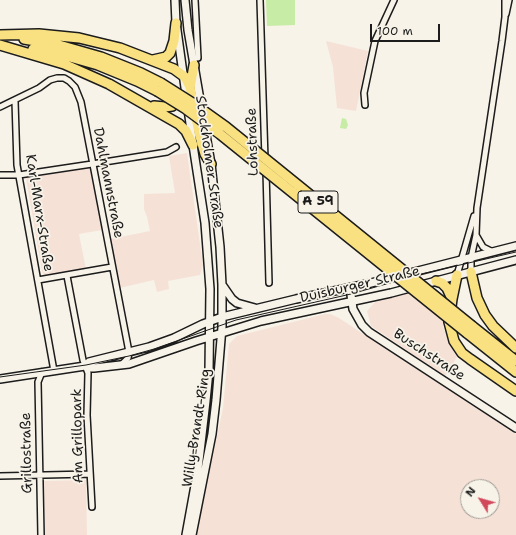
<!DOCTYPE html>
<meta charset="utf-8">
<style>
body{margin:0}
#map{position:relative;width:516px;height:535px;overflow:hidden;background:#f7f3e8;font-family:"Shantell Sans",sans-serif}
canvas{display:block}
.north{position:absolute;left:460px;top:479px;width:40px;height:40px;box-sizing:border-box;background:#f7f3e8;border:1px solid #9f9d96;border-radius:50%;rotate:307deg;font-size:11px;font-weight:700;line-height:16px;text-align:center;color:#1c1c1c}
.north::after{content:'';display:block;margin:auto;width:14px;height:18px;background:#d1495b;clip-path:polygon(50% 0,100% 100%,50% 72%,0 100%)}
.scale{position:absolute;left:370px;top:24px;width:70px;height:18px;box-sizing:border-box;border:2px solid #1c1c1c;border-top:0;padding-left:5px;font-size:12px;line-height:14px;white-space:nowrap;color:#1c1c1c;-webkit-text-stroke:3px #f7f3e8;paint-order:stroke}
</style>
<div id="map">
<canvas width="516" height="535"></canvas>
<div class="north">N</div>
<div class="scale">100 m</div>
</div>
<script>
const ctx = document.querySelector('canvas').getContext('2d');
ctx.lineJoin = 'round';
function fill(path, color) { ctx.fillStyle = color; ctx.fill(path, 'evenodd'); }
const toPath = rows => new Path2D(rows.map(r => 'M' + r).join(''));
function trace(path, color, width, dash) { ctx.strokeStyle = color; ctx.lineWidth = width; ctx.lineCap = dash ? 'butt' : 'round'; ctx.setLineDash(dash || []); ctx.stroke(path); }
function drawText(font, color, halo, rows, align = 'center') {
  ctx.font = font + ' "Shantell Sans",sans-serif'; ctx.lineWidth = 3.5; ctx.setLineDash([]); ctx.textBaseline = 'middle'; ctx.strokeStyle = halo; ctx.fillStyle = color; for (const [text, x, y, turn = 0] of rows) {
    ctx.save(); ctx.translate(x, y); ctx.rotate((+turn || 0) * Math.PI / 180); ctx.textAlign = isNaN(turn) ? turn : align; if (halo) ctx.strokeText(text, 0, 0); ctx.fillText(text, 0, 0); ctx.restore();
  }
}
fill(toPath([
 [326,41,368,51,356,111,337,108,333,67],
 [187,153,203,265,200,275,168,281,169,289,157,292,154,280,119,288,110,239,150,231,147,217,144,209,144,194,175,193,169,156],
 [90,168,102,230,79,234,86,269,46,277,44,275,42,271,26,178],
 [420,290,445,312,443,326,449,343,457,357,445,376,371,326,367,311,375,302],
 [325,314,330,314,339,318,516,434,516,535,196,535,223,408,229,344,237,336],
 [468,487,492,487,492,511,468,511],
 [86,480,87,535,45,535,44,481]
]), '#f6e1d7');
fill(toPath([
 [266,0,295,0,295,25,267,26],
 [342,118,346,119,348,125,346,129,340,128]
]), '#c7eca6');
const street = toPath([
 [195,0,198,58],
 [260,0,265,159],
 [506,14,509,0],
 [15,101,17,165,54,371],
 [365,105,364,93,375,41,394,0],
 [0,107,39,88,50,80,57,78,64,78,69,81,75,87,81,102,129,352,128,358,122,364],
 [266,171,269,283],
 [0,175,19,175,92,164,167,152,176,147],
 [476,235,483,247,493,252],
 [471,272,471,258,476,235,477,208,502,41,505,17,505,0],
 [457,275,474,216],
 [67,276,83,360,88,373,87,415,92,507],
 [38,280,112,267],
 [0,476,90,474],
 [41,535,38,382,42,372]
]);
const secondary = toPath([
 [175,0,176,23,193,145,205,223,210,289,209,371,206,401,198,469,186,535],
 [185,0,188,30,211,164,220,247,222,285,222,327,216,400,212,434,192,535],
 [223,286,232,299,237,303,255,308],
 [350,288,353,309,362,325,369,332,516,428],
 [85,366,89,368,94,368,129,364,196,341,261,321,391,293,516,260],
 [0,379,85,366,89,362,149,347,174,338,203,324,222,317,296,299,367,284,516,246]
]);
const highway = toPath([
 [0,35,39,34,79,38,120,48,174,69,185,77,190,87,199,133,205,154,211,164],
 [24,39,59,45,101,57,141,73,161,83],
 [0,45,64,64,109,84,179,124,186,131,193,145],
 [33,49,56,53,98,65,137,81,157,91],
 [153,60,166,57,170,53,174,41,176,23],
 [190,88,194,65],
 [154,106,165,107,172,106,182,99],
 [471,272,477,298,485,315,493,326,516,348],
 [457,275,452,299,449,322,454,341,462,353,470,359,516,391],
 [436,281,442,283,447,288,452,299],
 [472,326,516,361],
 [467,333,516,372]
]);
trace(street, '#1c1c1c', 8);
trace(secondary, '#1c1c1c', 10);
trace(highway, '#1c1c1c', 12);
trace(street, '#f7f3e8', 5);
trace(secondary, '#f7f3e8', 7);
trace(highway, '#f9e181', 9);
trace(toPath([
 [0,377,86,365,129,356,154,349,236,320,351,294,421,274,516,252]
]), '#1c1c1c', 1);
const highwayBridge = toPath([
 [161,83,191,102,226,127,472,326],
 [157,91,186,109,220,134,467,333]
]);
trace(highwayBridge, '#1c1c1c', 12, []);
trace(highwayBridge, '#f9e181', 9);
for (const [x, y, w] of [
 [318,202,40]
]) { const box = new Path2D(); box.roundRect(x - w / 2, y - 11, w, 22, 3); ctx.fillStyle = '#f7f3e8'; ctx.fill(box); trace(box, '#1c1c1c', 1); }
drawText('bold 13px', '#1c1c1c', null, [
 ["A 59",318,202]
]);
drawText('14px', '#1c1c1c', '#f7f3e8', [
 ["Lohstraße",253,142,-92],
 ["Stockholmer Straße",209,162,82],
 ["Dahlmannstraße",108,183,79],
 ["Karl-Marx-Straße",39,213,81],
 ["Duisburger Straße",360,285,-13],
 ["Buschstraße",429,355,33],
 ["Willy-Brandt-Ring",197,428,-81],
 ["Am Grillopark",78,436,-91],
 ["Grillostraße",27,453,-91]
]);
</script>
